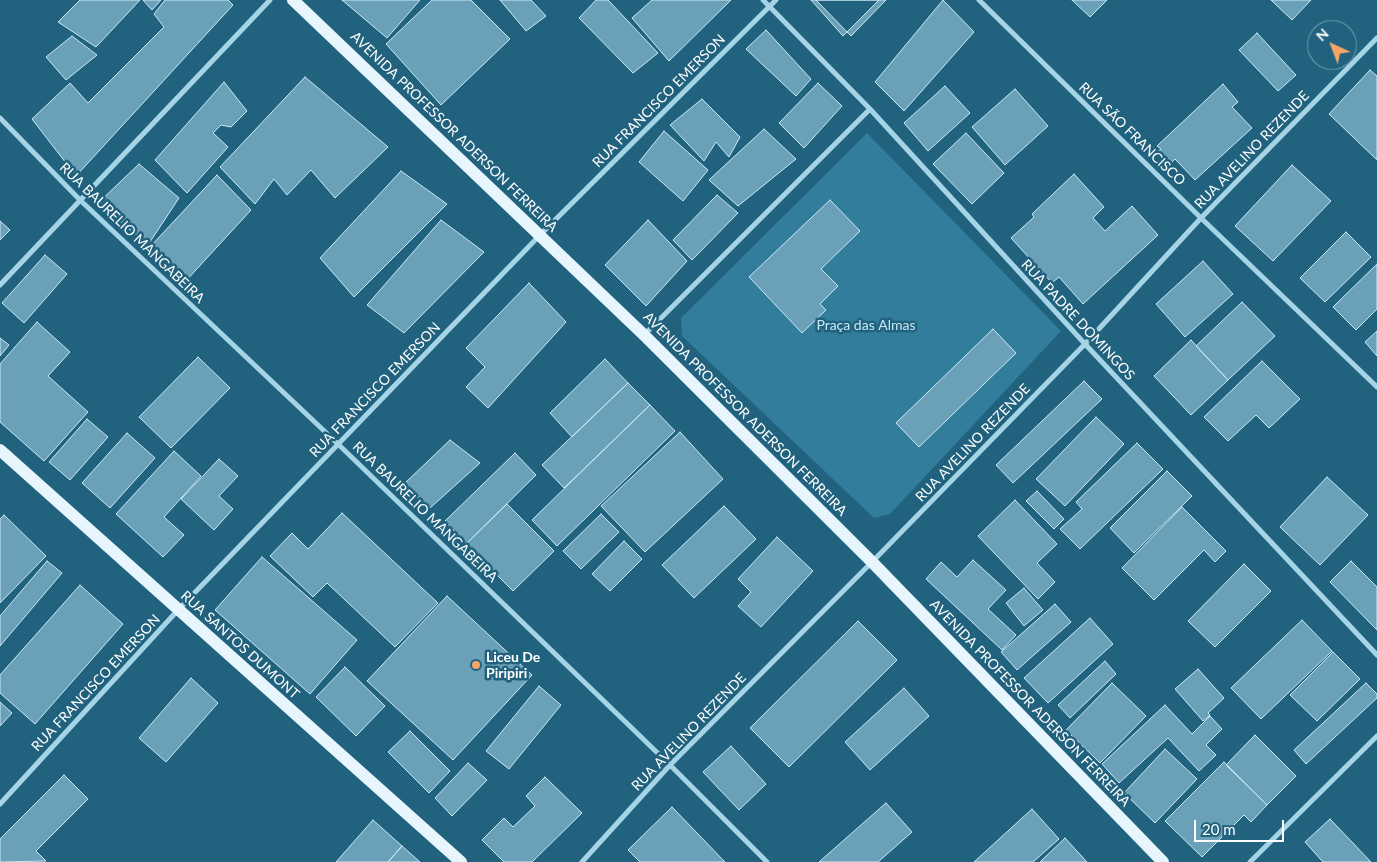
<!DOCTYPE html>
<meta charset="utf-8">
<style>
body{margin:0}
#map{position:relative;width:1377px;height:862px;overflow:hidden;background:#21627e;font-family:Lato,sans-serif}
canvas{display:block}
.north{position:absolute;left:1307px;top:20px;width:50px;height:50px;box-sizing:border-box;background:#21627e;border:1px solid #7aa1b2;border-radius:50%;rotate:317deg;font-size:14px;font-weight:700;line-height:20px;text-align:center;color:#fff}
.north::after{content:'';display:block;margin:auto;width:18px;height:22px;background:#f3a667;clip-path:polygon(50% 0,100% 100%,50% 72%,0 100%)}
.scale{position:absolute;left:1194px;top:820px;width:90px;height:22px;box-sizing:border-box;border:2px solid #fff;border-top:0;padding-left:6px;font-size:15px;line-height:18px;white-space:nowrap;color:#fff;-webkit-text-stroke:4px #21627e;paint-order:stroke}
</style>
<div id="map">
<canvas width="1377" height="862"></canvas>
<div class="north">N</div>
<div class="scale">20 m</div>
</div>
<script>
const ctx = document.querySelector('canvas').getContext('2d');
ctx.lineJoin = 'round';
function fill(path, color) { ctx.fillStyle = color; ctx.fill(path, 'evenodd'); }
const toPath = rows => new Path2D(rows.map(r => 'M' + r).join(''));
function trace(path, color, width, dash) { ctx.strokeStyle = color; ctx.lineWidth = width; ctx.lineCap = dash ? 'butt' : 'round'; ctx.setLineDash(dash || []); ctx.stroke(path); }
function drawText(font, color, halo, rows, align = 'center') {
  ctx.font = font + ' Lato,sans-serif'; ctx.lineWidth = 5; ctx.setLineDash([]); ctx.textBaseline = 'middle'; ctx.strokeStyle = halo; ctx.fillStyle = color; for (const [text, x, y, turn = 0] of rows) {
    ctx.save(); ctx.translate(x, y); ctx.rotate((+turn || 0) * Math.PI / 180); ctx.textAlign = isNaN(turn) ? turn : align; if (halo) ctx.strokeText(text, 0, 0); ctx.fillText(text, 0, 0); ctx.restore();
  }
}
fill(toPath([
 [867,133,1061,331,890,514,874,518,682,336,681,318]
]), '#317d9b');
const building = toPath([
 [80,0,140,0,96,47,58,22,80,0],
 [143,0,161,0,152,10,143,0],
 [165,0,228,0,233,5,76,176,32,119,70,83,88,103,164,27,154,14,165,0],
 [342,0,420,0,387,38,342,0],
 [432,0,471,0,510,39,441,105,386,44,432,0],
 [500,0,531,0,546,16,526,31,500,0],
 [596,0,608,0,658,53,633,73,579,18,596,0],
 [652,0,731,0,669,61,632,18,652,0],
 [811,0,879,0,843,36,811,0],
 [816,0,886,0,851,36,816,0],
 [943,0,974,32,904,111,875,82,943,0],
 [1072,0,1107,0,1090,17,1072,0],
 [1271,0,1311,0,1292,20,1271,0],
 [766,30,811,79,796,96,746,49,766,30],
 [1257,33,1296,75,1278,91,1239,50,1257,33],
 [72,36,97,55,66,80,46,57,72,36],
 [1370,70,1377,76,1377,160,1329,114,1370,70],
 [305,77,388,147,335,198,311,170,287,195,274,179,255,204,220,167,305,77],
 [224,82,247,111,231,127,221,125,213,133,228,147,187,193,155,160,224,82],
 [818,83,842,106,804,148,779,123,818,83],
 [1223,84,1238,102,1232,107,1252,128,1195,180,1175,159,1168,166,1156,153,1161,149,1157,146,1223,84],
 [945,86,970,113,928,151,904,123,945,86],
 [1015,89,1048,126,1005,165,972,127,1015,89],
 [702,99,740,137,729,157,716,142,704,161,670,125,702,99],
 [764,129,796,159,738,206,709,180,764,129],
 [664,131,708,170,683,201,639,162,664,131],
 [966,133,1004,173,972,204,933,164,966,133],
 [139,164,179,198,148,245,98,203,139,164],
 [1292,165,1331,201,1273,261,1235,226,1292,165],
 [401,171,447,204,354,297,320,258,401,171],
 [1074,174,1104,207,1093,218,1105,231,1132,206,1158,235,1083,304,1059,277,1052,283,1011,238,1034,217,1032,214,1074,174],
 [217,175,251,210,184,283,149,248,217,175],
 [717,195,738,213,692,260,673,240,717,195],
 [830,200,860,231,821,269,838,286,820,304,826,310,802,333,749,277,830,200],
 [441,220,484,252,404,333,367,305,441,220],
 [648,220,687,261,646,306,605,265,648,220],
 [0,221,10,230,0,240,0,221],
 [1346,232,1371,257,1325,302,1300,278,1346,232],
 [45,255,67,274,24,323,2,303,45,255],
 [1203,261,1233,294,1185,337,1156,304,1203,261],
 [1377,264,1377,309,1356,330,1333,307,1377,264],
 [529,283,566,322,488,408,466,387,485,367,466,348,529,283],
 [1242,302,1275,336,1228,380,1196,346,1242,302],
 [37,322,70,352,48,376,88,412,44,461,0,422,0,364,37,322],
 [993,329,1016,353,919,447,896,423,993,329],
 [1377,331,1377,356,1365,342,1377,331],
 [0,338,9,345,0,356,0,338],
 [1191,340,1228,380,1191,415,1154,376,1191,340],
 [198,357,230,388,171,448,139,417,198,357],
 [605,359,628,383,572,437,550,413,605,359],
 [1262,361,1300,399,1269,428,1256,415,1228,441,1204,417,1262,361],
 [1084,381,1102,399,1013,483,996,465,1084,381],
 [628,383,650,405,564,488,542,465,628,383],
 [650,405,675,431,557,546,532,520,650,405],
 [1096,417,1124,444,1065,506,1036,479,1096,417],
 [87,419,108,437,70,480,49,462,87,419],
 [680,432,723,479,645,552,601,506,680,432],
 [127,433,155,458,110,508,82,483,127,433],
 [450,440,480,463,429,509,404,484,450,440],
 [1137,443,1163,469,1080,549,1060,529,1082,509,1076,502,1137,443],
 [174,451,201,476,164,517,184,535,163,557,116,514,174,451],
 [515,453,536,475,466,544,445,521,515,453],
 [219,459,238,476,219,496,233,509,214,530,181,499,219,459],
 [1167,471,1192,496,1134,553,1110,528,1167,471],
 [1327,477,1368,515,1320,565,1280,527,1327,477],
 [1037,491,1064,519,1054,529,1026,501,1037,491],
 [1015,500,1057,544,1037,563,1055,582,1038,599,978,536,1015,500],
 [507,504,554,551,513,591,466,544,507,504],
 [724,506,756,539,694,598,662,565,724,506],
 [1182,507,1226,551,1215,562,1204,550,1154,600,1122,568,1182,507],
 [342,513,438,603,395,647,327,583,313,597,270,556,292,533,308,549,342,513],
 [601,514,619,532,581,569,563,551,601,514],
 [4,515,46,556,0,603,0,519,4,515],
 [777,537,813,571,761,627,738,606,751,592,738,579,777,537],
 [624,541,642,559,610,591,592,574,624,541],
 [262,557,357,640,310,694,215,610,262,557],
 [973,560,1006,590,988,609,1016,635,1002,650,926,579,941,562,957,577,973,560],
 [47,561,62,573,0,646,0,616,47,561],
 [1351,561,1377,587,1377,630,1330,582,1351,561],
 [1244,564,1271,591,1215,647,1188,621,1244,564],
 [80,585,123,624,35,724,0,693,0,675,80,585],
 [1024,588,1043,610,1024,626,1006,603,1024,588],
 [447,596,532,675,453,760,367,681,447,596],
 [1055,604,1071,622,1017,670,1001,652,1055,604],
 [1090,618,1113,644,1048,703,1024,678,1090,618],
 [1302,620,1332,651,1261,719,1231,688,1302,620],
 [858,621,897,660,789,767,750,728,858,621],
 [1333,652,1360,679,1317,721,1290,695,1333,652],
 [1105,661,1116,674,1070,718,1058,705,1105,661],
 [345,667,385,706,356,736,316,697,345,667],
 [1198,669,1224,698,1208,713,1210,715,1203,721,1175,689,1198,669],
 [191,678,218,703,166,762,139,738,191,678],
 [1112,683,1146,716,1100,763,1066,730,1112,683],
 [1366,683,1377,694,1377,698,1306,764,1294,750,1366,683],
 [539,686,561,705,509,769,486,751,539,686],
 [904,688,929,716,870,770,845,742,904,688],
 [0,702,12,713,0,726,0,702],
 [1165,705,1192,734,1210,716,1222,729,1206,745,1216,755,1199,771,1168,738,1119,783,1102,764,1165,705],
 [410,731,450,771,429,793,388,752,410,731],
 [1255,735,1296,776,1267,805,1226,765,1255,735],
 [731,746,766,784,739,810,703,772,731,746],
 [1165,749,1197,779,1155,823,1124,793,1165,749],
 [1224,762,1267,805,1251,822,1244,815,1202,857,1165,821,1224,762],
 [468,763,487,780,452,816,435,798,468,763],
 [64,775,88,799,36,851,46,861,0,862,0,839,64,775],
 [545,777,582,813,532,862,504,862,482,840,504,818,513,827,535,806,526,796,545,777],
 [886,803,912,832,878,862,819,862,886,803],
 [672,807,725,862,640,862,628,850,672,807],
 [1032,809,1059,839,1033,862,974,862,1032,809],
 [1330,819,1371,862,1323,862,1305,842,1330,819],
 [373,820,402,846,388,862,336,862,373,820],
 [1065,838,1087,862,1040,862,1065,838],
 [402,846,420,862,388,862,402,846]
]);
fill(building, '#6ba1b8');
trace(building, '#c9e9f5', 1);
trace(toPath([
 [763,0,870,109,1085,344,1377,655],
 [979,0,1201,218,1377,387],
 [0,118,80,200,338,444,670,765,767,862],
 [0,285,270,0],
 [644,335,870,109],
 [0,804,178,610,540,235,776,0],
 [582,862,670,765,872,562,1085,344,1201,218,1377,38],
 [1250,862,1377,736]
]), '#a6d4e7', 5);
trace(toPath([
 [293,0,644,335,872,562,1163,862],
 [0,450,461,862]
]), '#e7f6fd', 12);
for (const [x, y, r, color] of [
 [476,665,5,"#f3a667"]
]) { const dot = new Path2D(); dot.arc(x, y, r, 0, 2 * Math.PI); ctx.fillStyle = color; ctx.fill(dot); trace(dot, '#21627e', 2); }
drawText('14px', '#fff', '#21627e', [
 ["RUA FRANCISCO EMERSON",659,101,-45],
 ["AVENIDA PROFESSOR ADERSON FERREIRA",454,132,44],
 ["RUA SÃO FRANCISCO",1132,134,44],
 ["RUA AVELINO REZENDE",1252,150,-46],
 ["RUA BAURELIO MANGABEIRA",132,233,44],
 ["RUA PADRE DOMINGOS",1078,320,47],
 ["RUA FRANCISCO EMERSON",375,390,-46],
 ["AVENIDA PROFESSOR ADERSON FERREIRA",745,414,45],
 ["RUA AVELINO REZENDE",973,443,-46],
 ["RUA BAURELIO MANGABEIRA",425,512,44],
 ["RUA SANTOS DUMONT",240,645,42],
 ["RUA FRANCISCO EMERSON",96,683,-47],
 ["AVENIDA PROFESSOR ADERSON FERREIRA",1030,703,46],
 ["RUA AVELINO REZENDE",689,732,-46]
]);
drawText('14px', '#c9e9f5', '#21627e', [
 ["Praça das Almas",866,325]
]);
drawText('bold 14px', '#fff', '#21627e', [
 ["Liceu De",486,657],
 ["Piripiri",486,673]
], 'left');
</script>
